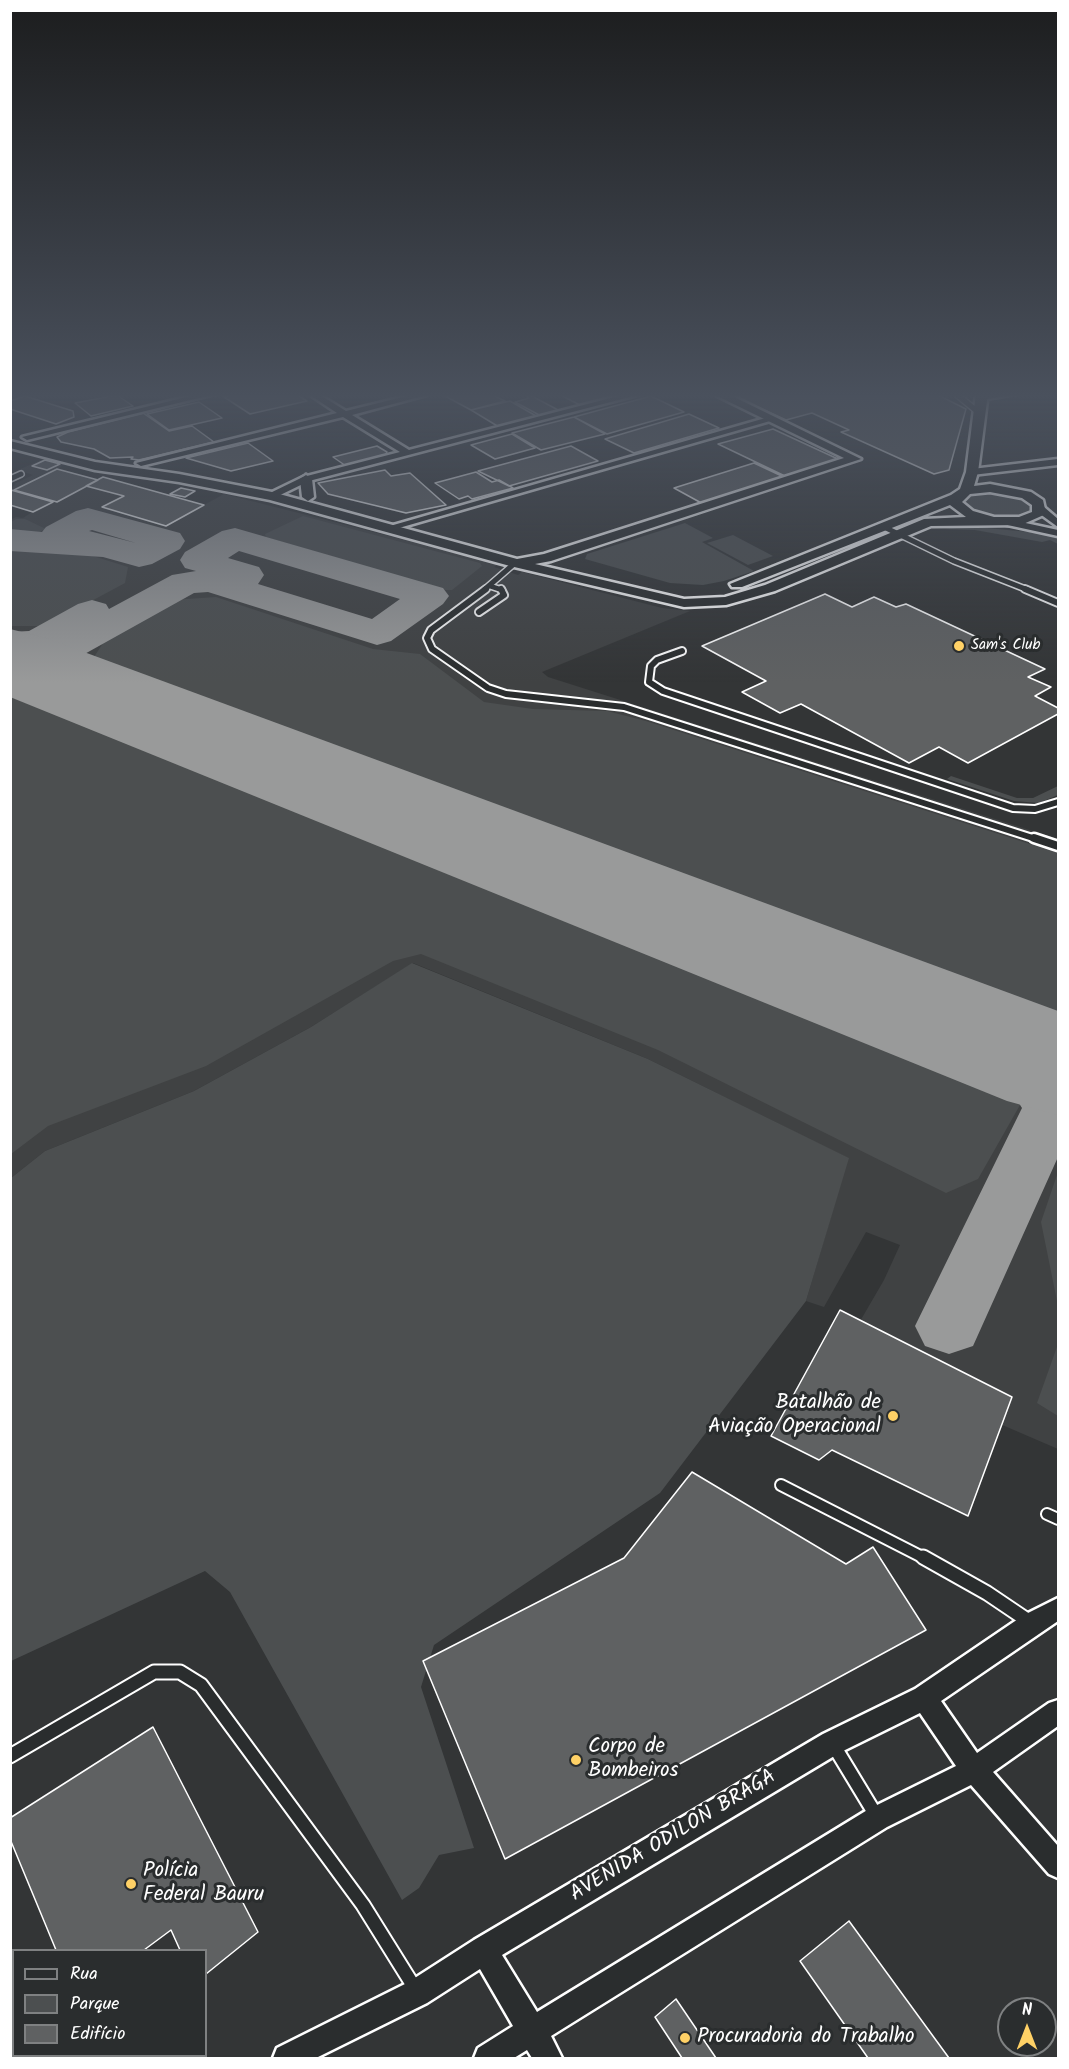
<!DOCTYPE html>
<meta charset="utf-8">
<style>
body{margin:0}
#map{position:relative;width:1069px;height:2069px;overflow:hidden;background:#333536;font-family:Kalam,sans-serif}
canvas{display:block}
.frame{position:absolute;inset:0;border:12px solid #fff;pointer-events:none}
.legend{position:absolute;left:12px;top:1949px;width:195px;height:108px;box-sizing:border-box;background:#2a2d2e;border:2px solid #7f8182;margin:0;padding:8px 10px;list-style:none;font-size:18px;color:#fff}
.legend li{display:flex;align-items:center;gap:12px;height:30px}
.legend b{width:30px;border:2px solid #7f8182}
.north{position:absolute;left:997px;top:1997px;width:60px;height:60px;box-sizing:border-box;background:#2a2d2e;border:2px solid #7f8182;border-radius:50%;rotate:0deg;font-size:16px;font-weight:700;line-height:24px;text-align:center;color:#fff}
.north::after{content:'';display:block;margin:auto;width:21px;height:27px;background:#ffd166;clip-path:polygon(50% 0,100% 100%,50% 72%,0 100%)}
</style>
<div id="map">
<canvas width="1069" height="2069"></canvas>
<div class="frame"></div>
<ul class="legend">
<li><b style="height:8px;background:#2a2d2e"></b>Rua</li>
<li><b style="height:16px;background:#4c4f50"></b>Parque</li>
<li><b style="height:16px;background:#5f6162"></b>Edifício</li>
</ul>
<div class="north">N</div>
</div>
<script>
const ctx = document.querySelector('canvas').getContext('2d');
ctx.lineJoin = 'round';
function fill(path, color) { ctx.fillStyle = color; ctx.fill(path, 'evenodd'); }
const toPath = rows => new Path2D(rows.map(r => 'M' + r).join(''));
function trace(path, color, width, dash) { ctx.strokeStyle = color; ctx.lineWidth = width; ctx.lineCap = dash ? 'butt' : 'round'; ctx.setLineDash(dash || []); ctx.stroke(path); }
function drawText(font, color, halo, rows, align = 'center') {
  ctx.font = font + ' Kalam,sans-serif'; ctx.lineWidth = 6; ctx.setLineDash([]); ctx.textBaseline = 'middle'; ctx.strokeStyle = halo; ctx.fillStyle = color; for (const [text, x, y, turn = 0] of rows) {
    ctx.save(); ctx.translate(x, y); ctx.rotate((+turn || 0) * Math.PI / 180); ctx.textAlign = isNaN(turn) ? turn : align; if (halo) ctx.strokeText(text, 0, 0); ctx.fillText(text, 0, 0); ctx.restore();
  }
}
fill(toPath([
 [43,459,64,464,58,469,97,480,103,477,204,505,224,494,499,564,494,567,518,575,522,572,662,608,690,611,542,672,548,677,1058,839,1058,1449,1000,1424,1012,1396,859,1323,884,1280,900,1245,866,1232,824,1307,806,1301,848,1158,648,1059,413,963,311,1027,194,1091,45,1151,11,1178,10,520,16,517,23,518,32,512,11,505,10,491,16,483,33,475,18,470]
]), '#404243');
fill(toPath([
 [993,491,1022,497,1032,506,1033,510,1023,517,992,518,966,507,966,497,972,494],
 [303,516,480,563,482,566,452,590,445,590,266,537,265,534],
 [16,519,25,519,46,529,29,537,11,537,11,522],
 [685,523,713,538,702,542,754,571,724,581,703,585,670,583,585,559,587,554],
 [965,526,1040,533,1058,538,1058,544,1050,540,1042,542,975,530,943,529],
 [733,535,773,556,748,565,707,543],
 [10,545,77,551,128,567,125,583,45,626,11,626],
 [216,597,373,649,420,654,484,702,533,709,607,711,646,721,1058,853,1058,1021,102,669,94,657,107,637,172,600],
 [11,697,1018,1094,1020,1105,978,1179,946,1193,658,1050,421,954,393,961,206,1066,48,1126,11,1154],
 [951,776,1017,798,1033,798,1058,786,1058,795,1039,803,1014,801,947,779],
 [412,963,648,1059,849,1158,806,1301,660,1493,434,1645,421,1687,474,1848,439,1855,419,1888,402,1900,230,1592,205,1571,11,1661,11,1178,45,1151,194,1091,311,1027],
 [1058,1172,1058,1306,1041,1222],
 [1058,1344,1058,1416,1037,1403]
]), '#4c4f50');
fill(toPath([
 [88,508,180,533,185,541,180,549,152,564,139,567,103,557,10,551,10,529,42,532,46,527,76,511,88,508],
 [92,530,136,543,89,531,92,530],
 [235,528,443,588,449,596,443,604,391,641,377,645,208,592,194,593,81,656,80,679,74,688,59,691,44,688,38,679,41,654,10,656,10,632,29,631,78,604,92,600,106,604,109,609,172,575,196,571,185,568,180,560,185,552,222,531,235,528],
 [239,551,400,599,372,619,258,584,264,575,259,567,228,558,239,551],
 [1011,1027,1031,1032,1058,1072,1058,1157,973,1346,949,1354,925,1346,915,1326,1022,1108,983,1046,991,1032,1011,1027]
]), '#999a9a');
fill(toPath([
 [10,629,46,638,1058,1011,1058,1115,1007,1101,10,697,10,629]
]), '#999a9a');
const building = toPath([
 [241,393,294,393,307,401,250,414,224,397,241,393],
 [450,393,489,393,505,401,471,410,443,395,450,393],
 [556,393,613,393,618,395,584,407,556,393],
 [727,393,939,393,938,395,966,409,949,470,934,474,841,432,849,430,812,413,786,420,727,393],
 [117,395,133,406,91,416,75,403,117,395],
 [530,395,560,411,541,416,515,402,529,398,526,396,530,395],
 [25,396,73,411,74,417,56,424,10,409,10,401,25,396],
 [651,396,684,412,607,434,574,417,651,396],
 [510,401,538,417,499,427,471,410,510,401],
 [199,402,222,418,169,430,147,414,199,402],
 [143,413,169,431,192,426,214,442,139,460,131,459,133,457,110,458,94,449,61,442,57,437,68,432,143,413],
 [689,414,719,428,634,453,605,439,689,414],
 [574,417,605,434,541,450,512,433,574,417],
 [773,429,838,459,787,477,718,444,773,429],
 [512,434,535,448,495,459,471,445,512,434],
 [248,443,273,461,231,471,186,458,248,443],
 [377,446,387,452,385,456,346,466,333,457,377,446],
 [571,446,598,461,509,486,478,471,571,446],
 [45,460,60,464,47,470,32,466,45,460],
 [754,463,786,478,705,505,674,488,754,463],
 [57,469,98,480,57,502,14,490,57,469],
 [385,470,391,476,410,473,446,505,406,513,328,494,318,483,385,470],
 [476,472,492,482,499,480,513,488,472,499,468,496,459,499,435,483,476,472],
 [103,477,204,505,166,526,102,507,124,496,86,486,103,477],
 [181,488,195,491,185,497,170,494,181,488],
 [11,490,53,502,33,512,10,505,11,490],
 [825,594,852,607,874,597,896,607,906,604,1045,669,1028,677,1051,687,1035,696,1058,708,1058,714,968,763,939,747,909,763,801,704,780,713,742,692,766,681,702,646,825,594],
 [840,1310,1012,1397,968,1516,832,1450,819,1460,771,1436,840,1310],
 [692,1472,846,1564,873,1547,926,1630,505,1859,423,1661,624,1558,692,1472],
 [153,1727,258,1932,206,1974,206,1950,180,1950,171,1930,144,1950,56,1950,10,1839,10,1818,153,1727],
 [849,1921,949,2058,868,2058,800,1961,849,1921],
 [676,1999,716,2058,682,2058,655,2017,676,1999]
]);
fill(building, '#5f6162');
trace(building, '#fff', 1.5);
const serviceFar4 = toPath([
 [955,393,978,412],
 [10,479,21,474],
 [882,526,954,561,1028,590],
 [490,586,502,590],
 [484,590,515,563]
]);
const serviceFar3 = toPath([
 [486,589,431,630,427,638,432,649,488,688,506,694,624,707,1039,840],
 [1025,589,1058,603],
 [479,612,504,595,501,589],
 [682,651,657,660,651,666,649,682,663,691,1013,808,1035,809,1058,802]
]);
const serviceFar2 = toPath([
 [1034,838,1058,846]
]);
const serviceFar1 = toPath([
 [781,1485,926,1559],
 [1047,1514,1058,1519]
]);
const service = toPath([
 [923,1557,987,1593,1030,1622],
 [834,1746,877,1817],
 [10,1756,154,1672,180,1672,201,1685,363,1905,416,1990]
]);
const minor = toPath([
 [203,393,219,393,27,440,22,437,203,393],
 [307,393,317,393,346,411,419,393,434,393,352,415,409,450,630,393,645,393,309,481,272,499,267,496,268,494,303,477,400,452,343,417,141,466,136,463,337,413,307,393],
 [992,393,1021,393,981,400,977,397,992,393],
 [769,417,777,419,392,530,383,528,769,417],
 [1058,459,1058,465,972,475,967,472,972,469,1058,459],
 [1036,507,1044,507,1058,519,1058,527,1036,511,1036,507],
 [1007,519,1058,530,1058,536,1003,524,1003,520,1007,519],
 [1058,1598,1058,1621,941,1701,977,1753,1049,1703,1058,1700,1058,1726,993,1772,1058,1846,1058,1878,1049,1874,971,1785,887,1827,551,2036,562,2058,532,2058,527,2050,514,2058,474,2058,478,2048,513,2026,480,1969,427,2003,316,2058,273,2058,277,2048,407,1983,474,1940,823,1734,915,1689,1024,1615,1058,1598],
 [920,1713,956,1766,869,1809,537,2012,502,1955,841,1752,920,1713]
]);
const tertiary = toPath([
 [711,393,726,393,861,459,551,561,535,564,684,599,725,597,765,585,924,519,966,517,950,505,742,587,732,587,730,584,951,495,960,489,966,472,976,393,988,393,978,472,974,486,990,484,1031,492,1043,500,1046,514,1021,525,931,526,775,591,726,605,684,607,510,566,270,500,179,482,95,470,10,448,10,441,95,462,179,474,272,492,517,559,544,554,844,458,711,393],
 [990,492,1022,498,1032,505,1032,512,1019,517,994,517,973,511,962,502,970,494,990,492],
 [306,475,312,479,314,497,308,501,302,497,300,479,306,475]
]);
const secondary = toPath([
 [10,2036,14,2037,14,2056,33,2056,34,2058,10,2058,10,2036]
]);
trace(serviceFar4, '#fff', 8);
trace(serviceFar3, '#fff', 10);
trace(serviceFar2, '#fff', 13);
trace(serviceFar1, '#fff', 14);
trace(service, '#fff', 17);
trace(minor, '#fff', 5);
trace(tertiary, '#fff', 5);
trace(secondary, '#fff', 4);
trace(serviceFar4, '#2a2d2e', 5);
trace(serviceFar3, '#2a2d2e', 6);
trace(serviceFar2, '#2a2d2e', 8);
trace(serviceFar1, '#2a2d2e', 10);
trace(service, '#2a2d2e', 13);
fill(minor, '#2a2d2e');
fill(tertiary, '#2a2d2e');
fill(secondary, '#2a2d2e');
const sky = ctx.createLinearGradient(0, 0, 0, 683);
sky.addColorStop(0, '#1c1d1e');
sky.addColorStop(0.58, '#4a515d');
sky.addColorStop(1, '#4a515d00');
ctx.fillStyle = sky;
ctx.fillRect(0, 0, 1069, 683);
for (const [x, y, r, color] of [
 [959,646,6,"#ffd166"],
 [893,1416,6,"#ffd166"],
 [576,1760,6,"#ffd166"],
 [131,1884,6,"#ffd166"],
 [685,2038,6,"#ffd166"]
]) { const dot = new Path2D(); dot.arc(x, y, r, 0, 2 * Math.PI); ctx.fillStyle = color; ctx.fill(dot); trace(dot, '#2a2d2e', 2); }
drawText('15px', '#fff', '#2a2d2e', [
 ["Sam's Club",971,646]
], 'left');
drawText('21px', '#fff', '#2a2d2e', [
 ["Batalhão de",881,1404,"right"],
 ["Aviação Operacional",881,1428,"right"],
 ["Corpo de",588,1748],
 ["Bombeiros",588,1772],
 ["Polícia",143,1872],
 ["Federal Bauru",143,1896],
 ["Procuradoria do Trabalho",697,2038]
], 'left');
drawText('21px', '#fff', '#2a2d2e', [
 ["AVENIDA ODILON BRAGA",674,1837,-31]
]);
</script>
